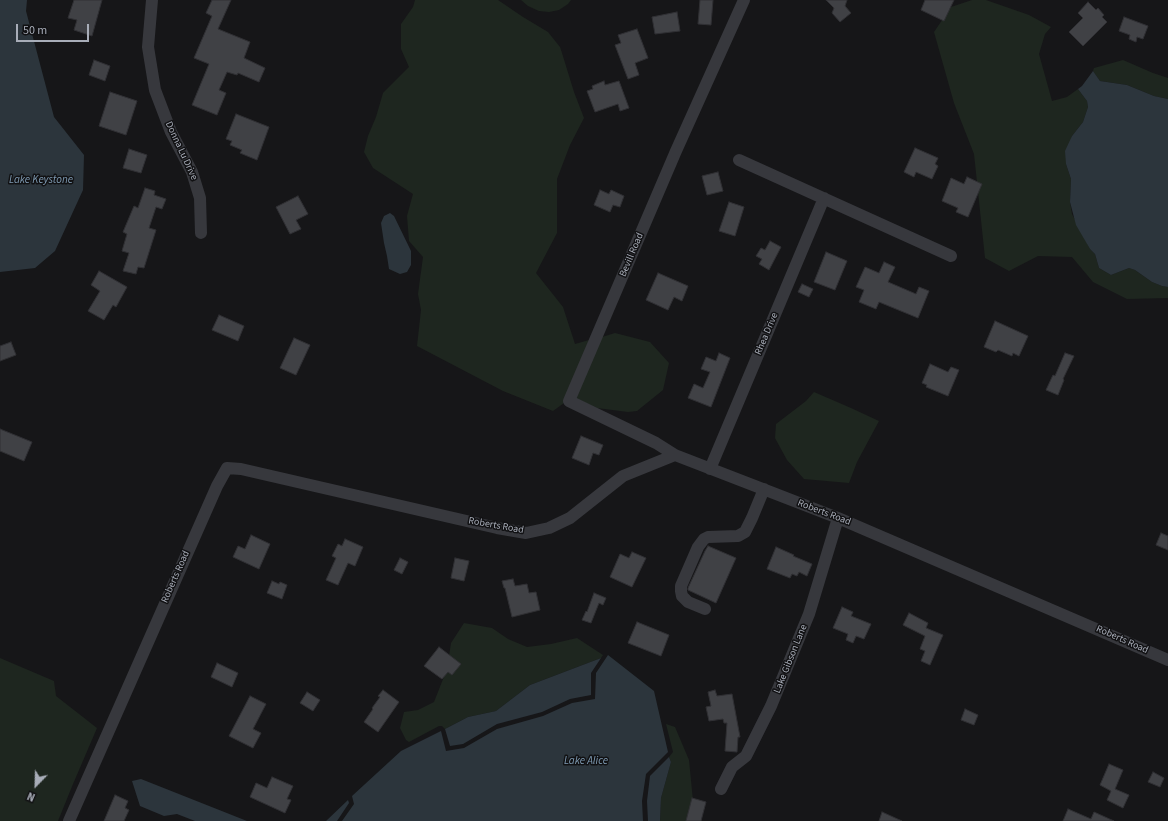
<!DOCTYPE html>
<style>
body{margin:0}
#map{position:relative;width:1168px;height:821px;overflow:hidden;background:#161618;font-family:"Source Sans 3",sans-serif}
canvas{display:block}
.north{position:absolute;left:16px;top:765px;width:40px;height:40px;-webkit-text-stroke:3px #111113;paint-order:stroke;rotate:203deg;font-size:11px;font-weight:700;line-height:16px;text-align:center;color:#a8adb8}
.north::after{content:'';display:block;margin:auto;width:14px;height:18px;background:#a8adb8;clip-path:polygon(50% 0,100% 100%,50% 72%,0 100%)}
.scale{position:absolute;left:16px;top:24px;width:73px;height:18px;box-sizing:border-box;border:2px solid #a8adb8;border-top:0;padding-left:5px;font-size:12px;line-height:14px;white-space:nowrap;color:#a8adb8;-webkit-text-stroke:3px #111113;paint-order:stroke}
</style>
<div id="map">
<canvas width="1168" height="821"></canvas>
<div class="north">N</div>
<div class="scale">50 m</div>
</div>
<script>
const ctx = document.querySelector('canvas').getContext('2d');
ctx.lineJoin = 'round';
function fill(path, color) { ctx.fillStyle = color; ctx.fill(path, 'evenodd'); }
const toPath = rows => new Path2D(rows.map(r => 'M' + r).join(''));
function trace(path, color, width, dash) { ctx.strokeStyle = color; ctx.lineWidth = width; ctx.lineCap = dash ? 'butt' : 'round'; ctx.setLineDash(dash || []); ctx.stroke(path); }
function drawText(font, color, halo, rows, align = 'center') {
  ctx.font = font + ' "Source Sans 3",sans-serif'; ctx.lineWidth = 3; ctx.setLineDash([]); ctx.textBaseline = 'middle'; ctx.strokeStyle = halo; ctx.fillStyle = color; for (const [text, x, y, turn = 0] of rows) {
    ctx.save(); ctx.translate(x, y); ctx.rotate((+turn || 0) * Math.PI / 180); ctx.textAlign = isNaN(turn) ? turn : align; if (halo) ctx.strokeText(text, 0, 0); ctx.fillText(text, 0, 0); ctx.restore();
  }
}
fill(toPath([
 [415,0,498,0,523,17,548,32,560,47,562,53,574,92,584,118,570,145,557,179,557,233,536,273,563,307,575,344,589,340,566,403,564,403,553,411,503,391,417,346,421,310,418,294,423,257,409,241,407,216,413,194,373,168,364,152,368,136,376,117,383,93,409,67,401,49,401,24,413,7],
 [521,0,571,0,568,4,559,10,549,12,539,11,528,6],
 [972,0,986,0,1029,15,1051,27,1045,34,1039,54,1052,101,1067,97,1078,89,1087,101,1088,107,1083,122,1072,136,1066,164,1071,179,1070,202,1072,214,1090,249,1095,254,1099,268,1111,275,1129,268,1135,270,1152,282,1162,286,1168,287,1168,298,1127,299,1093,282,1072,257,1038,256,1009,271,985,258,974,154,954,103,934,32,951,7],
 [1123,60,1153,73,1168,78,1168,99,1154,96,1127,85,1100,81,1093,71,1094,68],
 [615,333,650,342,669,363,663,390,637,411,628,412,597,408,575,398,602,337],
 [814,392,851,408,879,421,857,462,849,483,804,479,787,460,775,438,776,424,806,401],
 [464,623,492,628,508,639,527,647,551,644,577,638,603,655,601,658,530,685,496,711,468,717,445,729,442,726,439,726,409,742,406,740,400,728,404,712,418,710,434,702,447,669,451,643],
 [0,658,54,681,56,696,97,728,73,784,58,821,0,821],
 [666,724,675,727,689,760,695,821,660,821,661,798,671,762,669,757,673,752]
]), '#1e261f');
fill(toPath([
 [0,0,27,0,26,11,54,117,84,155,83,190,55,251,35,268,0,272],
 [1093,71,1100,81,1127,85,1154,96,1168,99,1168,287,1162,286,1152,282,1135,270,1129,268,1111,275,1099,268,1095,254,1090,249,1076,225,1070,202,1071,179,1066,164,1065,151,1072,136,1083,122,1088,107,1087,101,1078,89,1082,86],
 [390,213,394,216,411,251,411,265,407,272,400,274,389,269,387,256,384,243,381,223,384,216],
 [608,655,654,691,668,752,646,774,642,801,643,821,342,821,354,804,352,796,401,751,441,731,446,751,464,748,497,729,543,716,572,703,595,699,596,673],
 [601,658,591,673,591,695,570,699,542,712,497,724,463,744,450,746,445,729,468,717,496,711,530,685],
 [669,757,671,762,661,798,660,821,648,821,647,801,650,776],
 [141,779,247,821,195,821,177,814,164,816,140,806,132,781],
 [348,800,349,803,337,821,326,821]
]), '#2c353c');
const building = toPath([
 [74,0,102,0,92,36,74,30,77,20,68,18,74,0],
 [212,0,231,0,218,29,250,42,244,58,265,68,259,82,238,73,237,75,227,72,219,90,226,93,217,115,192,105,209,64,194,58,212,16,206,13,212,0],
 [700,0,713,0,711,25,698,24,700,0],
 [826,0,847,0,845,6,851,13,840,22,832,13,834,8,826,0],
 [925,0,954,0,944,21,921,10,925,0],
 [1088,2,1096,10,1098,8,1104,15,1102,17,1107,22,1083,46,1069,32,1083,18,1078,13,1088,2],
 [677,12,680,31,655,34,652,17,677,12],
 [1124,17,1148,26,1143,39,1137,37,1136,42,1129,39,1130,35,1119,31,1124,17],
 [637,29,648,58,635,63,639,75,628,79,615,45,621,43,618,35,637,29],
 [94,60,110,66,105,81,89,75,94,60],
 [604,81,605,85,619,81,629,108,620,111,618,104,595,112,587,91,593,89,592,86,604,81],
 [110,92,137,101,126,135,99,126,110,92],
 [236,114,269,127,257,160,240,153,242,150,230,145,232,141,226,139,236,114],
 [915,148,938,158,935,164,938,166,932,179,916,172,914,177,904,172,915,148],
 [129,149,147,155,141,173,123,168,129,149],
 [718,172,723,191,707,195,702,176,718,172],
 [967,177,982,184,968,217,956,212,958,208,942,201,951,178,964,184,967,177],
 [145,188,155,191,154,195,166,199,162,209,156,207,149,228,156,230,144,268,138,267,136,274,123,271,129,253,122,251,127,234,123,232,134,206,138,208,145,188],
 [600,190,609,194,611,190,624,196,620,207,613,205,610,212,594,205,600,190],
 [298,196,308,214,296,220,301,229,290,234,276,207,298,196],
 [729,202,744,207,735,236,719,231,729,202],
 [770,241,781,247,769,270,759,264,762,259,756,256,761,248,765,250,770,241],
 [826,252,847,261,835,290,814,282,826,252],
 [884,262,895,267,888,282,916,294,919,287,929,291,918,318,879,302,876,309,859,302,864,290,856,287,865,267,879,273,884,262],
 [99,271,127,287,116,307,113,305,104,320,88,311,100,291,91,285,99,271],
 [658,273,688,286,682,301,674,297,668,310,646,300,658,273],
 [802,284,813,289,809,297,798,292,802,284],
 [219,315,244,326,238,341,212,330,219,315],
 [995,321,1028,336,1019,356,1013,353,1012,356,998,350,996,352,984,347,995,321],
 [294,338,310,345,296,375,280,368,294,338],
 [11,342,16,355,0,361,0,346,11,342],
 [719,353,730,358,711,407,688,398,694,384,703,388,710,372,701,369,706,357,716,361,719,353],
 [1065,353,1074,356,1063,379,1064,380,1058,395,1046,390,1053,375,1055,376,1065,353],
 [930,364,948,372,951,367,959,370,948,396,926,387,927,385,922,383,930,364],
 [0,429,32,442,24,461,0,451,0,429],
 [581,436,603,445,599,455,593,453,589,465,572,458,581,436],
 [1161,533,1168,536,1168,550,1156,545,1161,533],
 [251,535,270,544,259,569,233,557,238,546,245,549,251,535],
 [345,539,363,547,355,566,348,563,338,585,326,580,336,558,332,556,338,544,342,546,345,539],
 [708,546,736,558,716,603,688,590,688,588,705,551,708,546],
 [776,547,794,555,793,556,812,564,807,576,799,572,797,576,792,574,790,578,767,569,776,547],
 [632,552,646,558,632,587,610,577,620,554,629,558,632,552],
 [400,558,408,562,402,574,394,570,400,558],
 [455,558,469,561,464,581,451,578,455,558],
 [513,579,515,586,527,584,529,593,536,592,540,610,512,617,505,588,504,588,502,581,513,579],
 [272,581,279,584,280,582,287,585,282,599,267,593,272,581],
 [594,593,606,598,603,605,599,603,591,623,582,620,586,611,587,612,594,593],
 [842,607,853,612,851,616,871,624,864,639,856,636,853,643,846,640,848,634,833,628,842,607],
 [909,613,928,623,926,628,943,635,930,665,921,661,925,651,920,649,925,636,903,625,909,613],
 [637,622,669,635,661,656,628,643,637,622],
 [439,647,461,664,452,675,448,672,442,679,424,666,439,647],
 [217,663,238,673,232,687,211,677,217,663],
 [383,690,399,702,378,732,364,722,373,709,372,708,380,697,378,696,383,690],
 [715,690,717,696,732,694,740,737,738,737,737,752,725,751,727,723,724,723,723,719,709,721,706,707,711,706,708,692,715,690],
 [307,692,320,700,313,711,300,703,307,692],
 [250,696,266,704,253,729,261,733,253,748,229,736,250,696],
 [965,709,978,715,974,725,961,720,965,709],
 [1109,764,1123,770,1115,789,1129,795,1123,808,1107,800,1111,791,1100,785,1109,764],
 [1153,772,1164,778,1160,787,1148,782,1153,772],
 [272,777,293,786,287,799,291,800,285,813,250,797,256,783,267,788,272,777],
 [115,795,128,801,125,808,129,810,124,821,104,821,115,795],
 [692,798,706,802,701,821,686,821,692,798],
 [1068,809,1091,819,1094,812,1114,821,1063,821,1068,809],
 [882,812,902,821,879,821,882,812]
]);
fill(building, '#404145');
trace(building, '#303034', 1);
trace(toPath([
 [152,0,148,47,155,90,171,132,192,172,200,198,201,233],
 [739,160,951,256],
 [675,455,656,443,569,401,676,151,744,0],
 [710,469,824,198],
 [705,609,688,602,682,596,681,591,681,586,698,547,704,539,708,537,738,536,745,532,752,518,764,489],
 [721,789,732,767,746,756,771,706,809,614,838,518],
 [69,821,217,486,227,468,241,469,497,528,526,533,549,528,570,518,623,476,675,455,838,518,1168,660]
]), '#37383d', 12);
drawText('10px', '#a8adb8', '#111113', [
 ["Donna Lu Drive",181,151,65],
 ["Bevill Road",632,255,-67],
 ["Rhea Drive",767,334,-67],
 ["Roberts Road",824,513,21],
 ["Roberts Road",496,526,10],
 ["Roberts Road",176,577,-66],
 ["Roberts Road",1122,640,24],
 ["Lake Gibson Lane",791,659,-68]
]);
drawText('italic 11px', '#7f9bb3', '#111113', [
 ["Lake Keystone",41,181],
 ["Lake Alice",586,762]
]);
</script>
